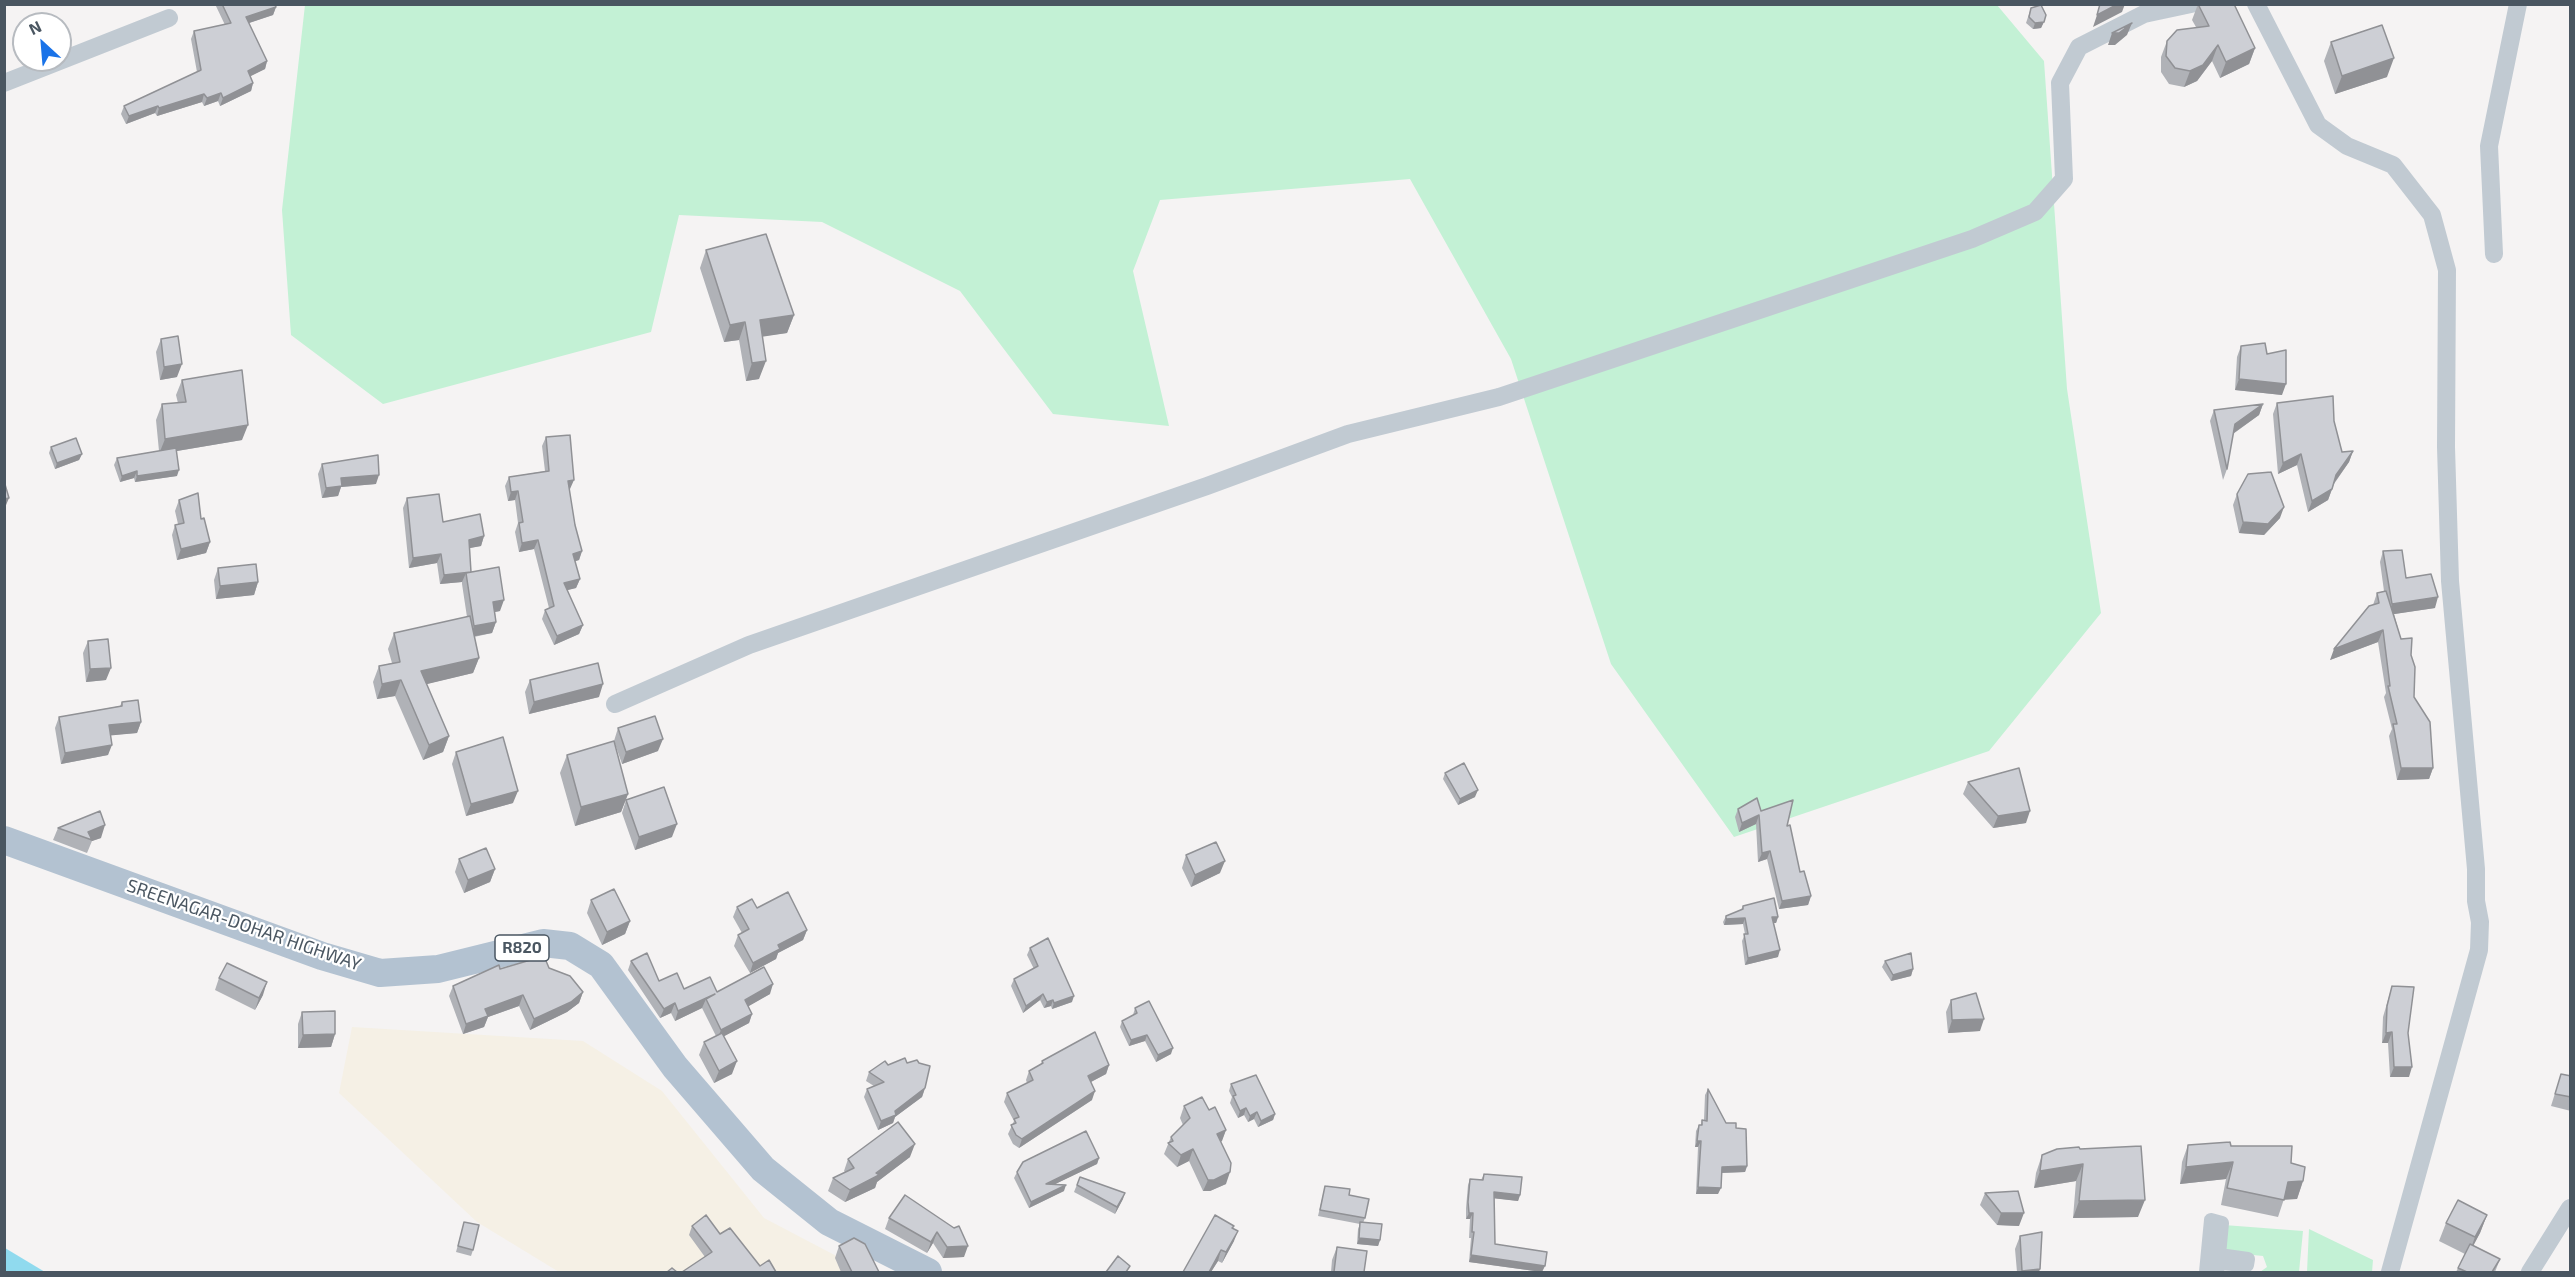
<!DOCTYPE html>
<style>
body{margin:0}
#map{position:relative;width:2575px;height:1277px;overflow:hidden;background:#f5f3f3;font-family:"Exo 2",sans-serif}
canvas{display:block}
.frame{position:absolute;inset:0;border:6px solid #4a5661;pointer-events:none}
.north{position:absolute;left:12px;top:12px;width:60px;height:60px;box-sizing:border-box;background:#fff;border:2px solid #b7bbc0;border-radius:50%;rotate:334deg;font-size:16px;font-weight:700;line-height:24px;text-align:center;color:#4a5661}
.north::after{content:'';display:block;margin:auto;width:21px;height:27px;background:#1a73e8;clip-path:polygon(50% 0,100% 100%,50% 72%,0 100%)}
</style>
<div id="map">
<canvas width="2575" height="1277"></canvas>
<div class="frame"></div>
<div class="north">N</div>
</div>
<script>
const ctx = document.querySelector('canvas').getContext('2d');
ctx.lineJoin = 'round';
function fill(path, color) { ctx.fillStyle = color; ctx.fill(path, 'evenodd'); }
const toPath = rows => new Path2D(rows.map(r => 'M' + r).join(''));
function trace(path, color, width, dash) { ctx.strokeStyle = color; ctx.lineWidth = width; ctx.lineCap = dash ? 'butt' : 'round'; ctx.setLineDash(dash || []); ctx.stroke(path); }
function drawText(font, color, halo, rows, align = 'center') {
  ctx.font = font + ' "Exo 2",sans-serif'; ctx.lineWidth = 4.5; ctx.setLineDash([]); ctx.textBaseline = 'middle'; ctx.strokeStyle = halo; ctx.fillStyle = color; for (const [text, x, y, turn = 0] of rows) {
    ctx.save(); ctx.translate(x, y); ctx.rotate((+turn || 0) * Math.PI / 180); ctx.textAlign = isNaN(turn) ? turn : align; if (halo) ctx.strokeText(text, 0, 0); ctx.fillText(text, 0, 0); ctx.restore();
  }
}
fill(toPath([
 [305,5,1997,5,2044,61,2067,389,2101,613,1989,751,1734,837,1611,664,1511,359,1410,179,1160,200,1133,271,1169,426,1053,414,960,291,822,222,679,215,651,332,383,404,291,335,282,210],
 [2224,1225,2303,1231,2299,1272,2260,1272,2267,1267,2263,1256,2223,1252],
 [2309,1229,2373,1260,2372,1272,2307,1272]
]), '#c3f1d5');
fill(toPath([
 [352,1027,583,1041,662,1091,764,1218,867,1272,559,1272,477,1222,339,1093]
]), '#f5f0e5');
fill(toPath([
 [5,1248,45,1272,5,1272]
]), '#90daee');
trace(toPath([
 [2206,1272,2211,1220,2222,1223,2219,1255,2248,1259,2247,1265,2218,1263,2217,1272]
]), '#c1cad2', 14);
trace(toPath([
 [2256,4,2318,125,2347,146,2393,165,2432,215,2447,270,2446,447,2450,581,2476,869,2476,901,2480,922,2479,950,2390,1272],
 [4,83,169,18],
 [2494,254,2489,146,2518,4],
 [615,704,749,645,1207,486,1348,434,1499,397,1972,239,2035,212,2064,179,2060,83,2079,47,2144,14,2191,4],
 [2530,1272,2570,1208]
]), '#c1cad2', 18);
trace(toPath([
 [4,840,322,956,380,973,438,969,543,943,570,946,601,965,675,1067,763,1169,829,1222,928,1272]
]), '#b3c2d1', 28);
fill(toPath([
 [215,4,275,4,276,7,273,15,249,23,267,61,265,69,250,76,253,83,251,91,220,106,218,101,204,106,202,102,157,116,155,113,126,124,121,114,124,106,197,72,191,39,194,31,225,25],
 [2198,4,2255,48,2249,64,2220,78,2212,61,2197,81,2184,87,2169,84,2161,72,2161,57,2167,41,2196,27,2192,20],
 [2031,8,2046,15,2041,28,2033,29,2026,23],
 [2331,42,2387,77,2335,94,2324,61],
 [706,250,794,315,787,333,763,336,759,379,746,381,739,340,724,342,700,268],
 [161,339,177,377,160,380,156,352],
 [2241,346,2267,354,2282,395,2235,390,2237,357],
 [182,380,242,440,177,451,177,476,135,482,134,478,120,482,114,465,117,458,159,451,156,420,162,404,178,403,176,395],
 [2277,403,2334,421,2342,452,2353,451,2349,462,2334,484,2328,500,2308,512,2297,465,2278,474,2273,414],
 [2263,404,2259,415,2233,434,2227,469,2223,480,2210,421,2214,410],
 [546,437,570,489,569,489,575,525,582,551,579,560,575,561,580,579,576,588,567,590,583,625,579,634,554,645,542,619,545,610,549,608,534,549,519,552,515,532,518,523,515,500,508,501,505,486,509,477,545,471,542,446],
 [51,447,82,454,79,460,55,469,49,453],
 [322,464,376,484,341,487,338,496,322,498,318,474],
 [2237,494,2280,518,2264,535,2239,533,2233,505],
 [407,498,443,522,484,536,481,546,469,548,471,572,500,611,495,612,496,622,492,633,474,637,479,658,473,673,426,684,449,736,443,752,423,760,395,696,377,699,373,682,379,666,392,663,388,649,394,633,467,617,462,584,462,582,440,584,437,563,409,568,403,508],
 [179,500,201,519,210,542,206,553,177,560,172,535,175,525,178,524,175,511],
 [2383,551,2406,578,2435,608,2394,614,2401,639,2411,655,2414,697,2433,768,2429,779,2397,780,2389,736,2392,729,2384,697,2386,693,2378,642,2330,660,2373,605,2377,593,2384,591,2380,562],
 [218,568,258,582,254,595,216,599,214,580],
 [88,641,106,680,86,682,83,653],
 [530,680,599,697,529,714,525,692],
 [122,702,141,722,137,733,111,735,108,755,61,764,55,728,59,717,120,706],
 [618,728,658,751,622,764,614,741],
 [456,752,513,803,466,816,452,764],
 [567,755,628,794,621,812,575,826,560,773],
 [1445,773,1475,797,1458,805,1443,779],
 [1968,782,2026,823,1993,828,1963,794],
 [626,800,672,837,635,850,622,813],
 [1738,809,1761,811,1787,826,1800,872,1811,896,1808,905,1779,909,1767,859,1758,862,1756,824,1739,832,1735,817],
 [58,828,101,838,92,841,87,853,53,840],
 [1186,855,1220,873,1191,887,1182,868],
 [459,859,495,869,490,882,464,893,455,872],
 [591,900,630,921,625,934,602,945,587,913],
 [1743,906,1778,917,1776,923,1773,923,1778,957,1745,965,1742,941,1745,934,1743,924,1724,925,1723,922,1726,916,1741,910],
 [737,907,757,908,807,930,803,940,778,953,776,959,750,973,734,946,738,935,742,933,733,917],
 [1030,948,1072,1002,1052,1009,1051,1006,1044,1008,1040,1000,1023,1013,1011,986,1014,979,1034,969,1027,955],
 [631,961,659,981,684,989,717,992,770,994,748,1006,752,1014,749,1023,724,1036,732,1074,714,1083,699,1055,704,1042,716,1036,702,1008,675,1021,671,1013,660,1018,628,970],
 [1885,961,1913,969,1911,976,1891,981,1882,967],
 [549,968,583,992,579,1003,567,1012,530,1030,519,1006,488,1017,484,1027,463,1034,449,996,453,986,500,969],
 [219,978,263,995,255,1010,215,990],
 [2392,986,2409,1077,2390,1077,2388,1043,2382,1043,2383,1017],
 [1951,1000,1980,1031,1948,1033,1946,1012],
 [1135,1008,1171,1054,1156,1062,1145,1041,1129,1046,1120,1027,1122,1021,1133,1015],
 [302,1012,335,1034,331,1047,298,1048,298,1024],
 [1042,1061,1109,1065,1106,1074,1091,1082,1092,1100,1019,1148,1013,1144,1008,1134,1014,1121,1004,1102,1007,1093,1027,1083,1026,1080,1029,1071,1041,1064],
 [907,1063,925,1088,922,1097,895,1117,893,1123,878,1130,864,1097,867,1089,874,1086,866,1081,869,1072,888,1065],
 [2561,1074,2571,1076,2571,1111,2551,1106],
 [1231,1084,1275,1114,1273,1120,1258,1127,1254,1119,1248,1122,1244,1115,1238,1118,1230,1103,1232,1097,1229,1091],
 [1708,1089,1726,1123,1736,1128,1747,1166,1745,1172,1721,1173,1718,1194,1696,1194,1698,1147,1695,1147,1696,1131,1699,1125,1701,1125,1702,1120,1704,1120,1705,1095],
 [1184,1106,1209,1110,1226,1130,1221,1142,1226,1184,1210,1191,1203,1191,1189,1161,1177,1167,1164,1154,1171,1137,1183,1125,1180,1118],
 [2188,1145,2231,1146,2291,1163,2303,1181,2297,1199,2284,1199,2278,1217,2221,1205,2226,1179,2180,1184,2182,1162],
 [2080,1149,2138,1217,2073,1218,2076,1181,2034,1188,2036,1173,2042,1155],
 [910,1157,877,1182,875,1188,845,1202,828,1191,833,1178,845,1172,844,1171,848,1159],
 [1099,1158,1097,1164,1055,1184,1064,1191,1029,1208,1014,1178,1017,1172],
 [1484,1174,1520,1195,1518,1201,1494,1198,1495,1244,1542,1272,1469,1262,1471,1238,1469,1238,1470,1219,1466,1219,1466,1208,1468,1185,1470,1179,1481,1180],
 [1080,1177,1123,1199,1115,1214,1074,1192],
 [1325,1186,1349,1195,1365,1218,1363,1223,1380,1240,1378,1246,1357,1244,1358,1229,1360,1224,1318,1216],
 [1985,1193,2019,1226,1997,1225,1980,1205],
 [2487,1215,2480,1233,2473,1245,2500,1259,2495,1272,2456,1272,2465,1254,2439,1241,2446,1223],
 [889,1218,954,1228,964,1257,943,1258,933,1243,927,1253,885,1229],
 [464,1222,473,1250,471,1256,456,1252],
 [692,1226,720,1234,760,1266,705,1257,689,1235],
 [1234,1226,1233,1228,1234,1241,1222,1263,1218,1261,1211,1272,1183,1272],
 [2020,1236,2039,1272,2017,1272,2015,1249],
 [839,1246,879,1272,841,1272,835,1258],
 [1337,1247,1364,1272,1331,1272,1332,1260]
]), '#b0b2b7');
fill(toPath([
 [2118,4,2125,4,2122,12,2093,27,2097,15],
 [276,7,273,15,243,25,246,17],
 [2044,22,2041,28,2033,29,2035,23],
 [2132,23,2127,35,2115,45,2108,45,2112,33],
 [2218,45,2212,61,2197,81,2184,87,2190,71],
 [2255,48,2249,64,2220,78,2226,62],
 [2394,58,2387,77,2335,94,2342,76],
 [267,61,265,69,245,79,248,71],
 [253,83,251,91,220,106,223,98],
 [221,93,218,101,204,106,207,98],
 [204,94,202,102,157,116,159,108],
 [158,106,155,113,126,124,129,116],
 [794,315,787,333,754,338,760,320],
 [745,322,739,340,724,342,730,325],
 [766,361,759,379,746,381,752,363],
 [182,364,177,377,160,380,164,367],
 [2239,379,2286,384,2282,395,2235,390],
 [2263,404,2259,415,2231,435,2235,424],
 [248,425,242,440,159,454,165,439],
 [2353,451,2349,462,2332,486,2336,475],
 [82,454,79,460,55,469,57,463],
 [2301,454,2297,465,2278,474,2283,463],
 [179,470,177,476,135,482,137,476],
 [137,471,134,478,120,482,122,476],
 [379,475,376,484,341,487,338,496,322,498,326,488,341,478],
 [574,480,570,489,565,490,568,481],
 [2332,489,2328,500,2308,512,2312,501],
 [518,491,515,500,508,501,511,492],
 [9,498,4,510,4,499],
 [2284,507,2280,518,2264,535,2239,533,2243,522],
 [484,536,481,546,465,549,469,540],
 [538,540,534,549,519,552,522,543],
 [210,542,206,553,177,560,181,549],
 [582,551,579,560,570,563,573,554],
 [441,554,437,563,409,568,413,558],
 [466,573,462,582,440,584,444,575],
 [580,579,576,588,560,592,564,583],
 [258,582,254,595,216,599,220,586],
 [2438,597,2435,608,2388,615,2392,604],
 [504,600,500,611,489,613,493,602],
 [496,622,492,633,470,637,474,626],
 [583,625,579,634,554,645,557,636],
 [2383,630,2378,642,2330,660,2334,649],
 [479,658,473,673,415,687,421,671],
 [111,668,106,680,86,682,90,669],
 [401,680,395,696,377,699,382,684],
 [603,684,599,697,529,714,534,702],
 [141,722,137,733,105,736,109,725],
 [449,736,443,752,423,760,429,745],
 [663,739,658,751,622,764,626,752],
 [112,745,108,755,61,764,65,753],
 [2401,768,2433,768,2429,779,2397,780],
 [1478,790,1475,797,1458,805,1460,799],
 [518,791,513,803,466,816,471,804],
 [628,794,621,812,575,826,581,807],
 [2030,811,2026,823,1993,828,1998,816],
 [1759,815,1756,824,1739,832,1742,823],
 [677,824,672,837,635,850,639,837],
 [105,825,101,838,92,841,88,832],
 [1770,851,1767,859,1758,862,1762,853],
 [1225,861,1220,873,1191,887,1195,875],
 [495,869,490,882,464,893,468,880],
 [1811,896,1808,905,1779,909,1782,901],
 [1772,917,1778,917,1776,923,1770,923],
 [1745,918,1743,924,1724,925,1726,919],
 [630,921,625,934,602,945,607,932],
 [807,930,803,940,778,953,776,959,750,973,753,963,778,945],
 [1780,950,1778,957,1745,965,1748,958],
 [1913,969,1911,976,1891,981,1893,975],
 [267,982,263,995,255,1010,259,998],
 [773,984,770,994,742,1010,745,1000],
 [583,992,579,1003,567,1012,530,1030,534,1019],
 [715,994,706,999,702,1008,675,1021,678,1011],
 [1043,994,1040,1000,1023,1013,1026,1006],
 [523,995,519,1006,488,1017,484,1027,463,1034,466,1024,485,1009],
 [1074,996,1072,1002,1052,1009,1054,1003],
 [1053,1000,1051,1006,1044,1008,1047,1002],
 [675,1003,671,1013,660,1018,664,1009],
 [752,1014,749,1023,717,1040,721,1030],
 [1984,1019,1980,1031,1948,1033,1952,1020],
 [2392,1032,2388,1043,2382,1043,2386,1033],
 [335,1034,331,1047,298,1048,303,1035],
 [1147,1035,1145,1041,1129,1046,1131,1040],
 [1173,1048,1171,1054,1156,1062,1158,1055],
 [737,1061,732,1074,714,1083,719,1071],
 [1109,1065,1106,1074,1085,1085,1088,1076],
 [2394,1067,2412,1067,2409,1077,2390,1077],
 [925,1088,922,1097,895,1117,893,1123,878,1130,881,1121],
 [1095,1091,1092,1100,1019,1148,1022,1139],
 [1246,1108,1244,1115,1238,1118,1240,1111],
 [1257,1112,1254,1119,1248,1122,1250,1116],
 [1275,1114,1273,1120,1258,1127,1261,1121],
 [1226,1130,1222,1141,1213,1146,1217,1134],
 [1697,1141,1701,1141,1698,1147,1695,1147],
 [915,1144,910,1157,877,1182,875,1188,845,1202,850,1190,876,1173],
 [1193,1149,1189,1161,1177,1167,1181,1155],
 [1099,1158,1097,1164,1043,1190,1046,1184],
 [2233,1162,2226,1179,2180,1184,2186,1167],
 [2083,1164,2076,1181,2034,1188,2040,1171],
 [1747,1166,1745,1172,1719,1173,1722,1167],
 [1230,1172,1226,1184,1210,1191,1203,1191,1208,1180],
 [2303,1181,2297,1199,2282,1200,2288,1182],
 [1066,1185,1064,1191,1029,1208,1031,1202],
 [1698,1187,1721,1188,1718,1194,1696,1194],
 [1494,1192,1520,1195,1518,1201,1491,1198],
 [1125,1193,1123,1199,1115,1214,1117,1207],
 [2145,1200,2138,1217,2073,1218,2079,1201],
 [1469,1213,1473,1213,1470,1219,1466,1219],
 [2001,1213,2024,1213,2019,1226,1997,1225],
 [2487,1215,2480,1233,2468,1256,2475,1237],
 [1238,1231,1234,1241,1222,1263,1226,1252],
 [937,1232,933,1243,927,1253,931,1242],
 [1359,1238,1380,1240,1378,1246,1357,1244],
 [968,1246,964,1257,943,1258,947,1247],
 [1221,1250,1218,1261,1211,1272,1209,1272],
 [1471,1255,1545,1266,1542,1272,1469,1262],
 [2040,1269,2039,1272,2021,1272,2022,1271]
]), '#909195');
const building = toPath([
 [222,4,275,4,276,7,246,17,267,61,248,71,253,83,223,98,221,93,207,98,204,94,159,108,158,106,129,116,124,106,201,70,194,31,231,23,222,4],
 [2100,4,2118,4,2097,15,2100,4],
 [2198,4,2234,4,2255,48,2226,62,2218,45,2203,65,2190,71,2175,68,2166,56,2167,41,2177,30,2209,26,2198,4],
 [2041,5,2046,15,2044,22,2035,23,2029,17,2031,8,2041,5],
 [2132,23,2119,33,2112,33,2132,23],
 [2382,25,2394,58,2342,76,2331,42,2382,25],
 [766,234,794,315,760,320,766,361,752,363,745,322,730,325,706,250,766,234],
 [178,336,182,364,164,367,161,339,178,336],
 [2265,343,2267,354,2286,350,2286,384,2239,379,2241,346,2265,343],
 [242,370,248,425,165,439,162,404,186,402,182,380,242,370],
 [2333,396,2334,421,2342,452,2353,451,2336,475,2332,489,2312,501,2301,454,2283,463,2277,403,2333,396],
 [2263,404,2235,424,2227,469,2214,410,2263,404],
 [570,435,574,480,568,481,575,525,582,551,573,554,580,579,564,583,583,625,557,636,545,610,554,606,538,540,522,543,519,523,523,522,518,491,511,492,509,477,549,471,546,437,570,435],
 [76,438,82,454,57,463,51,447,76,438],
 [176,448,179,470,137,476,137,471,122,476,117,458,176,448],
 [378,455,379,475,341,478,342,486,326,488,322,464,378,455],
 [2271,472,2284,507,2268,524,2243,522,2237,494,2248,474,2271,472],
 [4,481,9,498,4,499,4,481],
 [198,493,201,519,204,518,210,542,181,549,175,525,184,523,179,500,198,493],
 [439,494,443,522,480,514,484,536,469,540,471,572,444,575,441,554,413,558,407,498,439,494],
 [2402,550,2406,578,2431,574,2438,597,2392,604,2383,551,2402,550],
 [256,564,258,582,220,586,218,568,256,564],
 [499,567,504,600,493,602,496,622,474,626,466,573,499,567],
 [2386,591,2401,639,2412,638,2411,655,2415,667,2414,697,2430,722,2433,768,2401,768,2393,724,2397,724,2388,686,2390,686,2383,630,2334,649,2369,606,2379,603,2377,593,2386,591],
 [470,616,479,658,421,671,449,736,429,745,401,680,382,684,379,666,400,662,394,633,470,616],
 [108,639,111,668,90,669,88,641,108,639],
 [598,663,603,684,534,702,530,680,598,663],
 [138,700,141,722,109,725,112,745,65,753,59,717,122,706,122,702,138,700],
 [655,716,663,739,626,752,618,728,655,716],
 [503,737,518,791,471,804,456,752,503,737],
 [614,741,628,794,581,807,567,755,614,741],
 [1464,763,1478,790,1460,799,1445,773,1464,763],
 [2019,768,2030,811,1998,816,1968,782,2019,768],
 [664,787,677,824,639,837,626,800,664,787],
 [1757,798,1761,811,1793,800,1787,826,1790,825,1800,872,1804,871,1811,896,1782,901,1770,851,1762,853,1759,815,1742,823,1738,809,1757,798],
 [100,811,105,825,88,832,92,840,58,828,100,811],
 [1216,842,1225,861,1195,875,1186,855,1216,842],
 [486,848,495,869,468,880,459,859,486,848],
 [614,889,630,921,607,932,591,900,614,889],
 [788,892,807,930,778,945,780,949,753,963,738,935,749,929,737,907,752,899,757,908,788,892],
 [1774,898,1778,917,1772,917,1780,950,1748,958,1744,934,1748,934,1745,918,1726,919,1726,916,1743,909,1743,906,1774,898],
 [1048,938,1074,996,1054,1003,1053,1000,1047,1002,1043,994,1026,1006,1014,979,1038,966,1030,948,1048,938],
 [647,953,659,981,677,973,684,989,710,977,717,992,764,967,773,984,745,1000,752,1014,721,1030,706,999,715,994,678,1011,675,1003,664,1009,631,961,647,953],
 [1911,953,1913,969,1893,975,1885,961,1911,953],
 [544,956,549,968,570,976,583,992,571,1002,534,1019,523,995,485,1009,488,1016,466,1024,453,986,499,965,500,969,544,956],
 [227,963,267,982,259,998,219,978,227,963],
 [2392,986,2414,987,2408,1033,2412,1067,2394,1067,2392,1032,2386,1033,2387,1006,2392,986],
 [1976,993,1984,1019,1952,1020,1951,1000,1976,993],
 [1149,1001,1173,1048,1158,1055,1147,1035,1131,1040,1122,1021,1137,1013,1135,1008,1149,1001],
 [335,1011,335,1034,303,1035,302,1012,335,1011],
 [1095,1032,1109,1065,1088,1076,1095,1091,1022,1139,1016,1135,1011,1125,1016,1123,1014,1119,1019,1117,1007,1093,1033,1080,1029,1071,1043,1063,1042,1061,1095,1032],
 [722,1033,737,1061,719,1071,704,1042,722,1033],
 [905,1058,907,1063,917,1060,919,1063,930,1066,925,1088,895,1111,896,1115,881,1121,867,1089,884,1082,869,1072,885,1061,888,1065,905,1058],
 [2561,1074,2571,1076,2571,1097,2555,1094,2561,1074],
 [1256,1075,1275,1114,1261,1121,1257,1112,1250,1116,1246,1108,1240,1111,1233,1096,1236,1095,1231,1084,1256,1075],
 [1708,1089,1726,1123,1736,1123,1736,1128,1746,1129,1747,1166,1722,1167,1721,1188,1698,1187,1701,1141,1697,1141,1699,1125,1702,1125,1702,1120,1707,1121,1708,1089],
 [1202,1097,1209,1110,1215,1107,1226,1130,1217,1134,1231,1163,1230,1172,1214,1180,1208,1180,1193,1149,1181,1155,1168,1143,1173,1141,1171,1137,1190,1118,1184,1106,1202,1097],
 [898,1122,915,1144,876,1173,879,1175,850,1190,833,1178,854,1168,848,1159,898,1122],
 [1086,1131,1099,1158,1046,1184,1066,1185,1031,1202,1017,1172,1023,1162,1086,1131],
 [2230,1142,2231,1146,2292,1146,2291,1163,2305,1167,2303,1181,2288,1182,2284,1200,2227,1188,2233,1162,2186,1167,2188,1145,2230,1142],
 [2141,1146,2145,1200,2079,1201,2083,1164,2040,1171,2042,1155,2057,1149,2079,1147,2080,1149,2141,1146],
 [1484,1174,1522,1177,1520,1195,1494,1192,1495,1244,1547,1252,1545,1266,1471,1255,1474,1232,1472,1232,1473,1213,1469,1213,1468,1202,1470,1179,1483,1180,1484,1174],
 [1080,1177,1125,1193,1117,1207,1077,1185,1080,1177],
 [1325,1186,1350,1189,1349,1195,1369,1199,1365,1218,1320,1210,1325,1186],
 [2018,1191,2024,1213,2001,1213,1985,1193,2018,1191],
 [905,1195,954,1228,959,1226,968,1246,947,1247,937,1232,931,1242,889,1218,905,1195],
 [2458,1200,2487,1215,2475,1237,2446,1223,2458,1200],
 [706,1215,720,1234,730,1228,760,1266,769,1260,776,1272,682,1272,712,1252,692,1226,706,1215],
 [1215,1215,1234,1226,1232,1228,1238,1231,1226,1252,1221,1250,1209,1272,1183,1272,1215,1215],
 [464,1222,479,1225,473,1250,458,1246,464,1222],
 [1360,1222,1382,1224,1380,1240,1359,1238,1360,1222],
 [2042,1232,2040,1269,2022,1271,2020,1236,2042,1232],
 [854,1238,865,1244,879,1272,852,1272,839,1246,854,1238],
 [2470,1244,2500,1259,2492,1272,2467,1272,2458,1268,2470,1244],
 [1337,1247,1367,1251,1364,1272,1334,1272,1337,1247],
 [1118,1256,1130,1266,1126,1272,1106,1272,1118,1256],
 [672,1268,677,1272,667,1272,672,1268]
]);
fill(building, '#cdcfd5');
trace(building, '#909195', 1.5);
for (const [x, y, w] of [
 [522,948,54]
]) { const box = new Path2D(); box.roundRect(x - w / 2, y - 13, w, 26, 4.5); ctx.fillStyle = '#fff'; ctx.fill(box); trace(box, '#4a5661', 1.5); }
drawText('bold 16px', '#4a5661', null, [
 ["R820",522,948]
]);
drawText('18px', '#4a5661', '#fff', [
 ["SREENAGAR-DOHAR HIGHWAY",244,925,19]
]);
</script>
